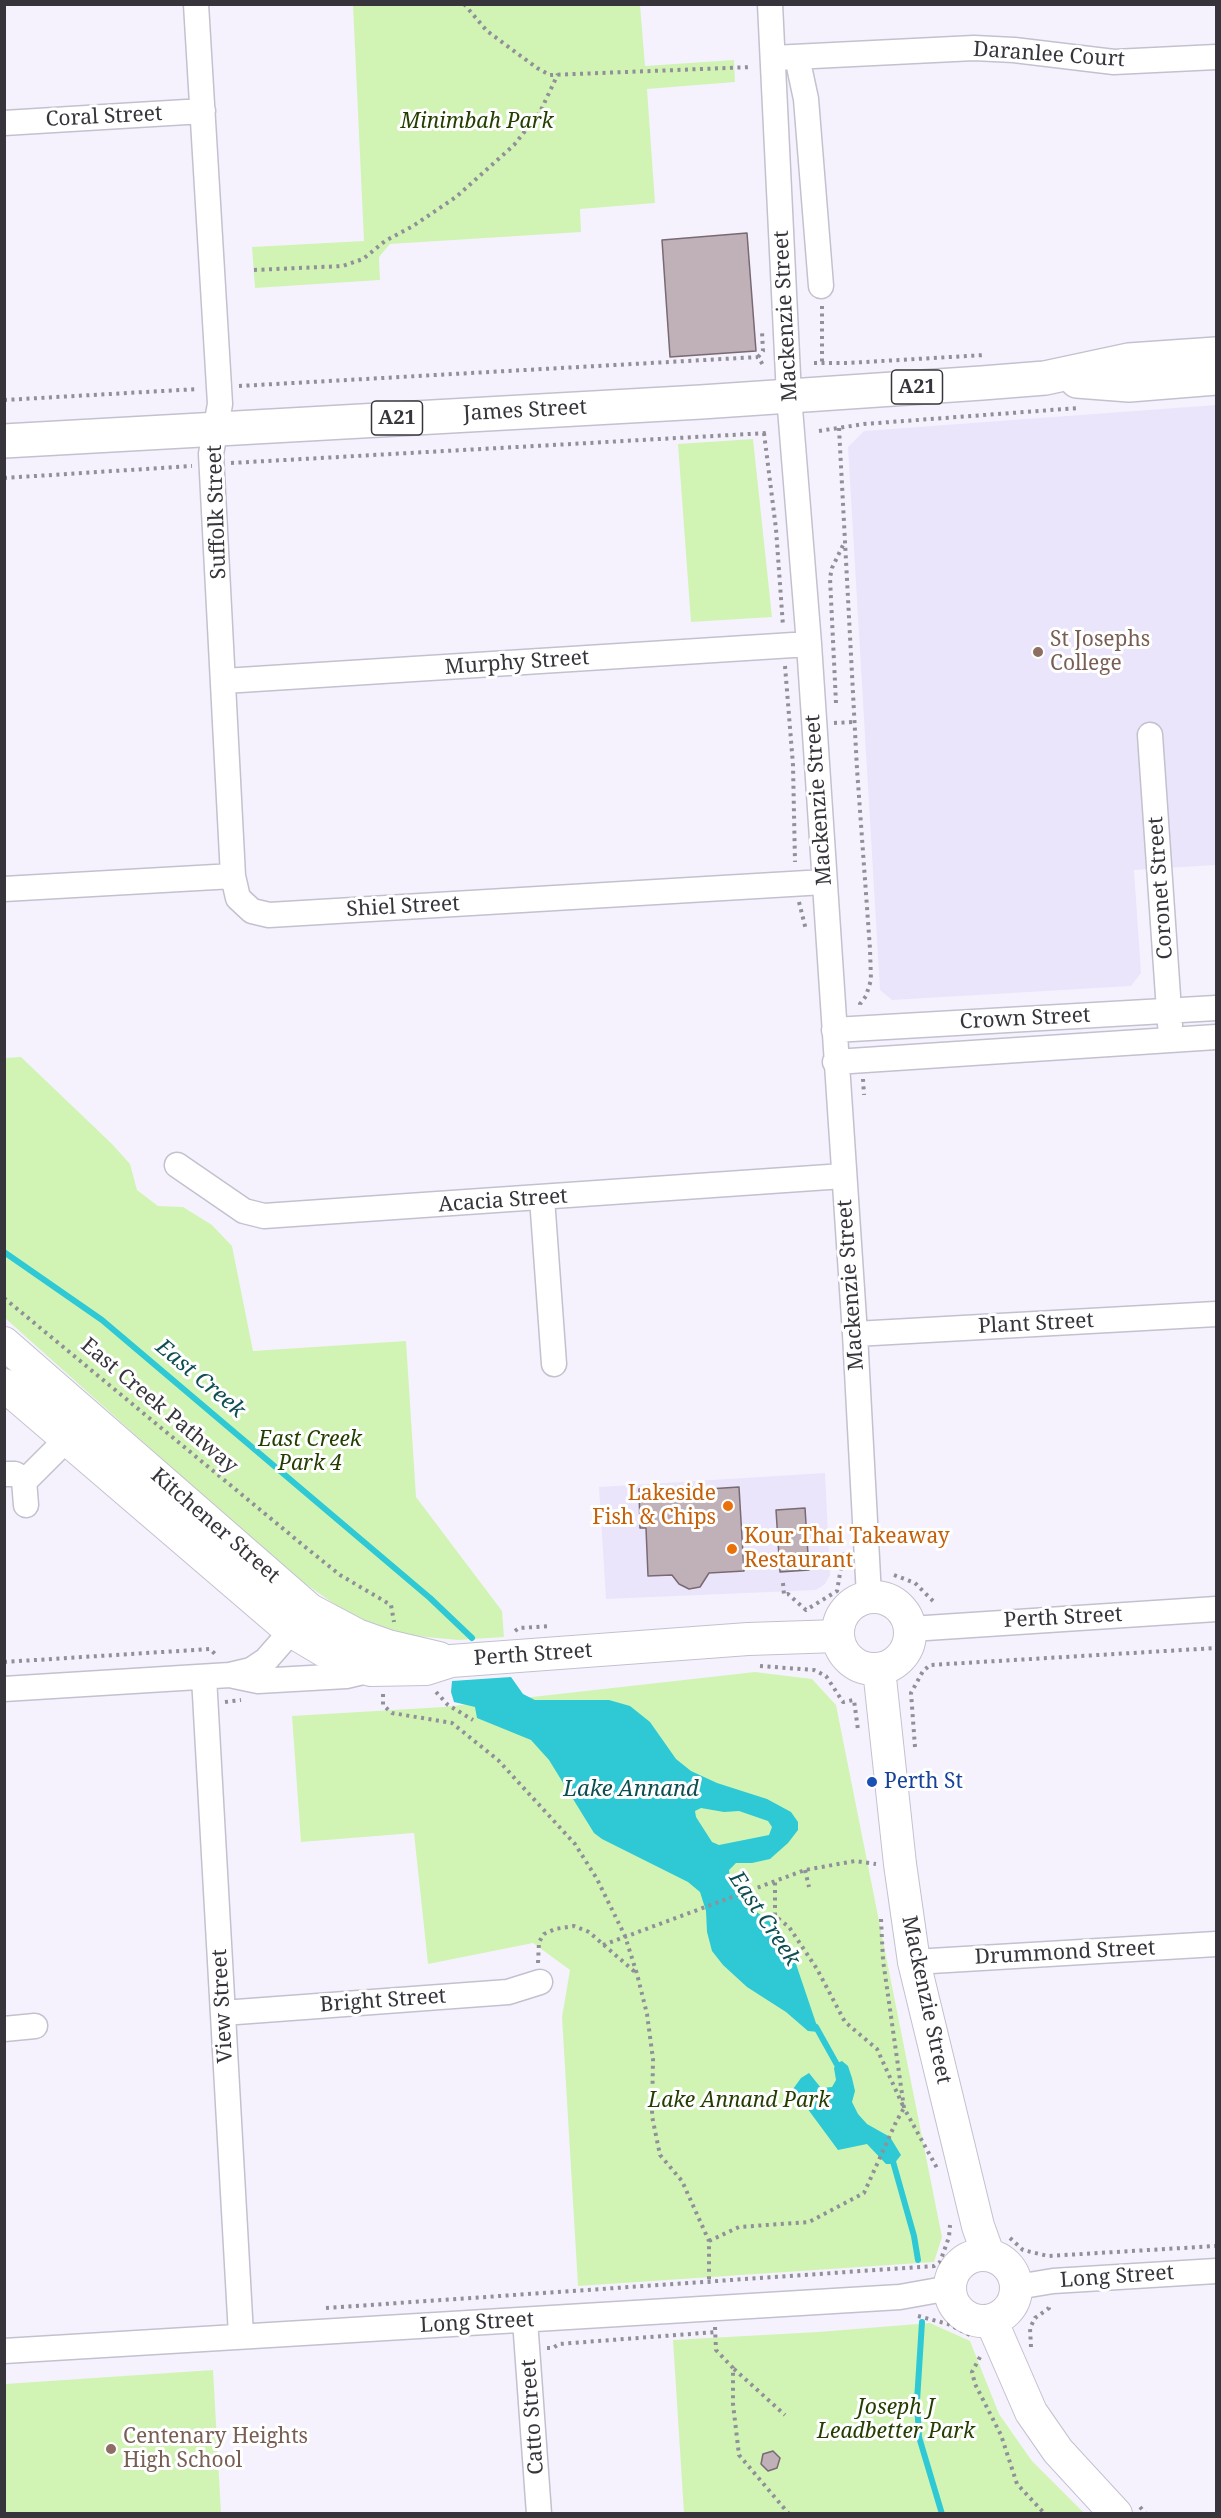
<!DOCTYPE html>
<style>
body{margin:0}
#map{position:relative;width:1221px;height:2518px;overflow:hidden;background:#f5f2fe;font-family:"Noto Serif",serif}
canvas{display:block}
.frame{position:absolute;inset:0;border:6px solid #37353b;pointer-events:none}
</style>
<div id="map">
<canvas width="1221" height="2518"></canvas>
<div class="frame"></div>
</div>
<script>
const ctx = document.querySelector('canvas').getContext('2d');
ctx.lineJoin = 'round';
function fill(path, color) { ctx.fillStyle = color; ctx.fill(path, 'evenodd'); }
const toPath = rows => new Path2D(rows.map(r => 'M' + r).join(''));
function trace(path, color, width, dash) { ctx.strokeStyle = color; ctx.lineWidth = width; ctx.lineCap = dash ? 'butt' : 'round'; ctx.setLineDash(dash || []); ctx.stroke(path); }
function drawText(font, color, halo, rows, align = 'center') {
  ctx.font = font + ' "Noto Serif",serif'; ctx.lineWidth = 6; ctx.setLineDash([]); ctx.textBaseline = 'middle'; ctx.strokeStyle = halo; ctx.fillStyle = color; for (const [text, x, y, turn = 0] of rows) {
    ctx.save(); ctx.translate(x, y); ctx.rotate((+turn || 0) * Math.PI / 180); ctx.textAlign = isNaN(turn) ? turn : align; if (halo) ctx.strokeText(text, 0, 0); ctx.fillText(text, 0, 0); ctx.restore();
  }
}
fill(toPath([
 [1216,405,1216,865,1134,870,1141,973,1131,986,892,1000,880,990,848,447,864,431],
 [825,1473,830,1575,825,1584,816,1590,606,1599,599,1487]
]), '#eae5fb');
fill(toPath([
 [353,5,640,5,645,66,734,60,735,82,647,89,655,203,580,209,581,232,390,244,379,257,380,280,255,288,252,247,364,241],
 [753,439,772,617,691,622,678,444],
 [21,1057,112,1144,130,1164,137,1190,158,1206,183,1207,212,1225,232,1246,253,1351,406,1341,416,1497,502,1611,504,1637,458,1640,405,1635,353,1617,287,1571,5,1318,5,1058],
 [755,1672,812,1679,836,1705,942,2237,934,2262,578,2286,562,2017,570,1970,533,1943,428,1964,414,1833,301,1842,292,1716,443,1707],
 [930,2323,970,2341,999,2414,1032,2461,1084,2513,684,2513,673,2340,818,2332],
 [213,2370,221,2513,5,2513,5,2384]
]), '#d1f4b5');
fill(toPath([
 [511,1677,523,1694,535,1700,609,1700,630,1706,650,1722,676,1759,691,1771,717,1783,767,1799,791,1812,798,1822,798,1830,788,1843,770,1859,752,1863,736,1863,729,1870,730,1878,738,1898,769,1921,796,1964,819,2032,808,2031,786,2012,747,1987,723,1965,712,1951,707,1932,706,1911,700,1892,688,1882,602,1839,594,1833,549,1760,531,1740,477,1718,475,1707,454,1702,451,1692,452,1681],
 [701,1808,724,1812,739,1811,768,1821,772,1827,769,1835,719,1845,712,1842,696,1817,695,1811],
 [842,2061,848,2066,852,2078,855,2091,852,2102,858,2114,867,2124,890,2137,901,2155,894,2164,886,2164,867,2144,838,2150,793,2089,801,2078,809,2073,821,2088,832,2087,836,2080,834,2068,837,2063]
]), '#2ec9d4');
trace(toPath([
 [4,1252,102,1320,430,1598,472,1638],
 [816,2027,840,2070],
 [892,2158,914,2236,918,2260],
 [922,2322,917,2401,919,2437,942,2514]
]), '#2ec9d4', 6);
const building = toPath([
 [747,233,756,351,670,357,662,240,747,233],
 [693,1487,693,1490,739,1487,744,1571,709,1573,700,1587,689,1589,679,1584,672,1575,648,1576,646,1528,640,1528,639,1489,693,1487],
 [805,1508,809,1570,780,1572,776,1510,805,1508],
 [773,2451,780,2458,777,2468,768,2471,761,2464,763,2454,773,2451]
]);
fill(building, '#c0b1b9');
trace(building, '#786a72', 1.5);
const minor = toPath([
 [196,4,220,404,211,454,233,876],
 [770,4,789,396,809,644,855,1334,869,1596],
 [797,57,806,99,821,286],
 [773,58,974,48,1014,50,1114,62,1216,57],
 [4,123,203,111],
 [224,681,809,644],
 [1150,735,1170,1025],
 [4,889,233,876,238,898,252,911,269,915,824,882],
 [834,1030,1216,1008],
 [835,1062,1216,1037],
 [177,1165,244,1211,264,1216,843,1176],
 [542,1198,554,1364],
 [855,1334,1216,1314],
 [4,1474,15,1474,26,1480,67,1439],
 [24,1480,26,1505],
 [911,1629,1216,1609],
 [234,1676,258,1681,346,1676,371,1670],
 [204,1677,241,2335],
 [4,1689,230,1675,251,1670,266,1660,301,1620],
 [914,1962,1216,1944],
 [223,2013,508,1992,540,1982],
 [4,2029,35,2026],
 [1017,2287,1053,2281,1216,2271],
 [525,2320,539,2514],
 [4,2351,900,2297,950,2288]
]);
const major = toPath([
 [4,1343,310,1610,357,1635,388,1646,439,1658],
 [4,1385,291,1631,338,1659,371,1670,426,1669,451,1661,748,1639,838,1636],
 '838 1633a36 36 0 1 1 72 0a36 36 0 1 1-72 0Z',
 [879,1669,900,1864,914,1962,978,2226,988,2254],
 '950 2288a33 33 0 1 1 66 0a33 33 0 1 1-66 0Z',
 [991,2320,1031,2412,1058,2451,1116,2514]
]);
const highway = toPath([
 [1077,381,1129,385,1216,378],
 [4,441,701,402,982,383,1045,378,1129,360,1216,354]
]);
trace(minor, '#c4c1cf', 27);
trace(major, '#c4c1cf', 34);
trace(highway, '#c4c1cf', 36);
trace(toPath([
 [464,4,487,31,537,68,550,75,752,67],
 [254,270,343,266,363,259,385,241,413,226,456,197,514,145,540,112,558,74],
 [822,306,822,362],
 [758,357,763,351,762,332],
 [814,363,848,363,985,355],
 [239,386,758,357,763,365],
 [4,400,198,389],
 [839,428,857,769,870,949,871,980,866,996,860,1004,860,1008],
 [819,431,864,424,1078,408],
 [764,433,776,529,783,626],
 [231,463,767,433],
 [4,478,192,466],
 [785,666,793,765,795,862],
 [836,703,830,578,832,568,844,543],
 [834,723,854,722],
 [799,902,806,930],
 [863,1079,864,1095],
 [4,1298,304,1546,340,1575,391,1605,394,1622],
 [894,1575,915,1583,933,1601],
 [783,1583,784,1595,788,1594,806,1610,837,1591,844,1550],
 [515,1631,519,1628,551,1626],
 [4,1662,210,1649,216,1655],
 [760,1666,814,1670,826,1676,843,1702,854,1700,858,1730],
 [436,1692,448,1705,473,1720],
 [383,1694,383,1705,392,1713,452,1723,498,1760,575,1844,597,1879,625,1936,637,1974,647,2014,653,2059,652,2116,660,2155,682,2181,709,2241,709,2284],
 [225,1702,241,1700],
 [915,1747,911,1693,923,1671,930,1665,1216,1648],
 [805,1870,809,1887],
 [881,1919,883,1960,904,2108,937,2168],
 [603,1945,805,1870,855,1861,876,1864],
 [538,1963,539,1942,544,1934,555,1929,574,1926,589,1932,635,1972],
 [1010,2238,1023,2250,1048,2256,1216,2246],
 [709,2241,739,2227,809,2222,864,2193,896,2122,904,2108,877,2049,845,2022,817,1969,789,1927,775,1916,775,1880],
 [326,2308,934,2266,940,2262,949,2237,950,2225],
 [918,2316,948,2324,970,2335],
 [715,2327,716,2350,733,2368,733,2404,739,2455,789,2514],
 [1031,2347,1030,2328,1035,2318,1049,2308,1050,2303],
 [547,2348,553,2348,559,2344,716,2332],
 [980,2357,972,2372,975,2384,1001,2435,1017,2484,1045,2514],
 [734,2369,785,2415],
 [1140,2507,1146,2514]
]), '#918f98', 4, [3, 4.5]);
trace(minor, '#fff', 24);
trace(major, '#fff', 32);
trace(highway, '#fff', 33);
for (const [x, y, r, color] of [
 [1038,652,6,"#8d6e63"],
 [728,1506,6,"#e8710a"],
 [732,1549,6,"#e8710a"],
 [872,1782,6,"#1a4fb4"],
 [111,2449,6,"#8d6e63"]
]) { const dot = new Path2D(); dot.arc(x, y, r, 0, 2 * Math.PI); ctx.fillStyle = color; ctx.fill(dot); trace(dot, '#fff', 2); }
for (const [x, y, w] of [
 [917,387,51],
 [397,418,51]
]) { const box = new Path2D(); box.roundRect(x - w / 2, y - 17, w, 34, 4.5); ctx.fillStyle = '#fff'; ctx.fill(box); trace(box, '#37353b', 1.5); }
drawText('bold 20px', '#37353b', null, [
 ["A21",917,387],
 ["A21",397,418]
]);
drawText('21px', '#37353b', '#fff', [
 ["Daranlee Court",1049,55,4],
 ["Coral Street",104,117,-3],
 ["Mackenzie Street",786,316,-93],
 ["James Street",525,411,-3],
 ["Suffolk Street",217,512,-92],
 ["Murphy Street",517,663,-4],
 ["Mackenzie Street",819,800,-94],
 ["Coronet Street",1161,888,-94],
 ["Shiel Street",403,907,-3],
 ["Crown Street",1025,1019,-3],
 ["Acacia Street",503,1201,-4],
 ["Mackenzie Street",851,1285,-94],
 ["Plant Street",1036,1324,-3],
 ["East Creek Pathway",159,1406,40],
 ["Kitchener Street",215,1526,41],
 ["Perth Street",1063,1618,-3],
 ["Perth Street",533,1655,-4],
 ["Drummond Street",1065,1953,-3],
 ["Mackenzie Street",926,2000,78],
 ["Bright Street",383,2001,-4],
 ["View Street",223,2006,-93],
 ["Long Street",1117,2277,-4],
 ["Long Street",477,2323,-3],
 ["Catto Street",533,2417,-94]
]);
drawText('italic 21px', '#233e00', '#fff', [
 ["Minimbah Park",477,122],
 ["East Creek",310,1440],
 ["Park 4",310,1464],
 ["Lake Annand Park",739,2101],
 ["Joseph J",896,2408],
 ["Leadbetter Park",896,2432]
]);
drawText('21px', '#785e54', '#fff', [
 ["St Josephs",1050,640],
 ["College",1050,664],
 ["Centenary Heights",123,2437],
 ["High School",123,2461]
], 'left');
drawText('21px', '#c56008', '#fff', [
 ["Lakeside",716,1494],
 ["Fish & Chips",716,1518],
 ["Kour Thai Takeaway",744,1537,"left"],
 ["Restaurant",744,1561,"left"]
], 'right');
drawText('21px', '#164399', '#fff', [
 ["Perth St",884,1782]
], 'left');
drawText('italic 22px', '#0e4e52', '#fff', [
 ["East Creek",200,1379,40],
 ["Lake Annand",631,1790],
 ["East Creek",764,1919,56]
]);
</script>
